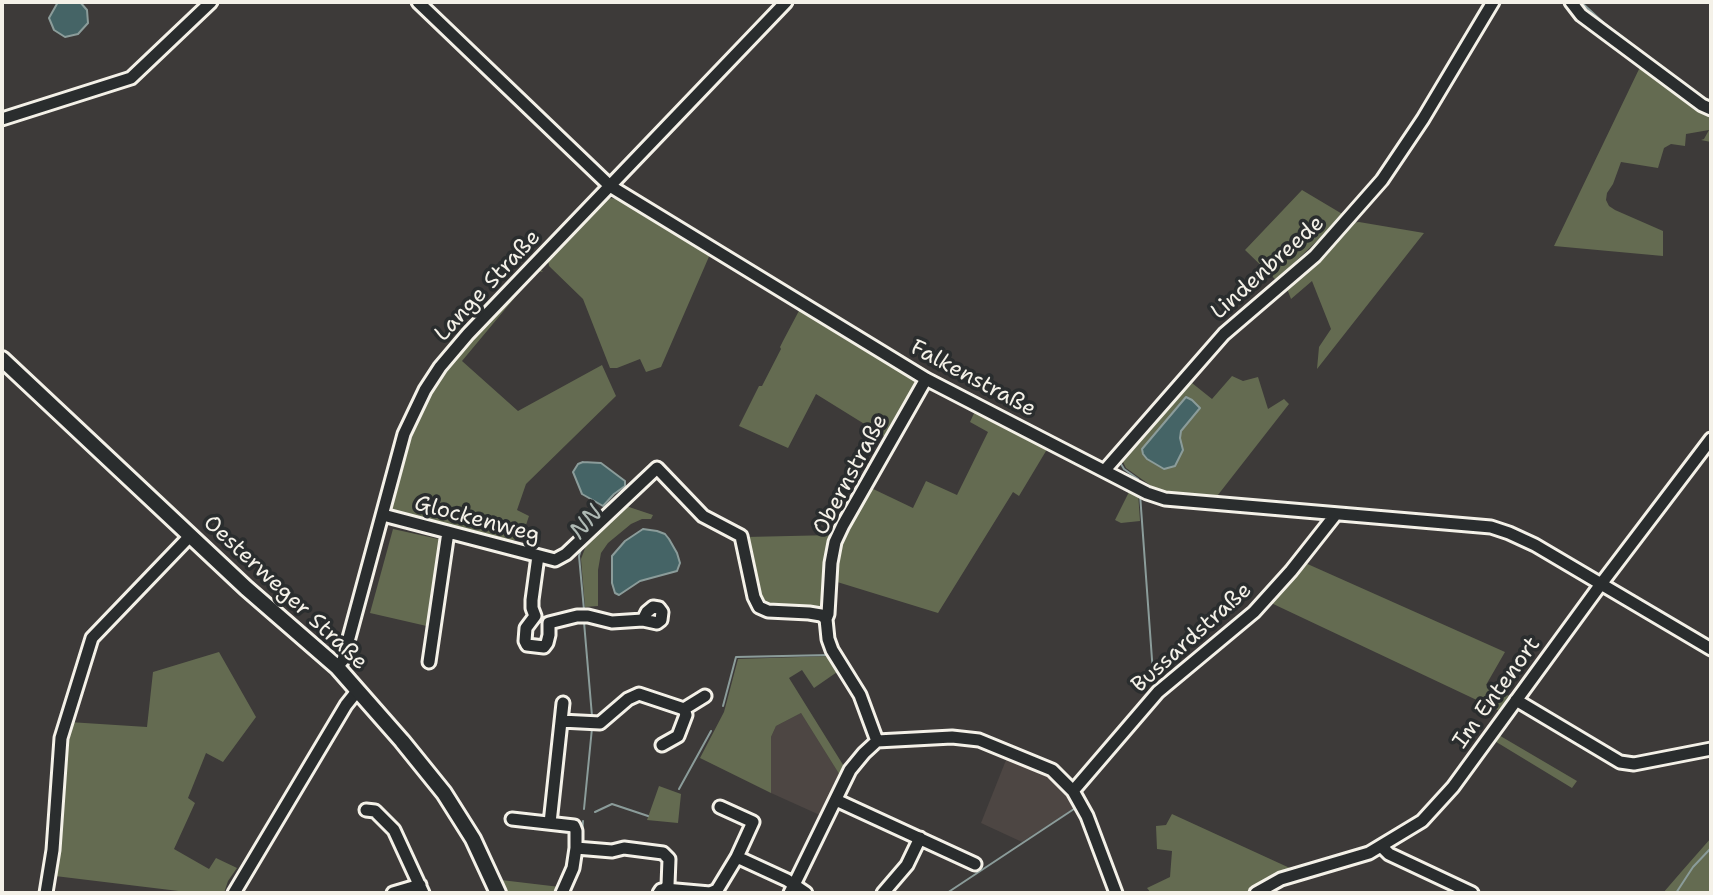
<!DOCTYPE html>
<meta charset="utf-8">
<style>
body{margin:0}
#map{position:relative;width:1713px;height:895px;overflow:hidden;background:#3d3a39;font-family:"Shantell Sans",sans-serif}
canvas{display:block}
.frame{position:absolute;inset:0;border:4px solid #f4f1e8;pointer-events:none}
</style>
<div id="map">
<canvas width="1713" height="895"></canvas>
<div class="frame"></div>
</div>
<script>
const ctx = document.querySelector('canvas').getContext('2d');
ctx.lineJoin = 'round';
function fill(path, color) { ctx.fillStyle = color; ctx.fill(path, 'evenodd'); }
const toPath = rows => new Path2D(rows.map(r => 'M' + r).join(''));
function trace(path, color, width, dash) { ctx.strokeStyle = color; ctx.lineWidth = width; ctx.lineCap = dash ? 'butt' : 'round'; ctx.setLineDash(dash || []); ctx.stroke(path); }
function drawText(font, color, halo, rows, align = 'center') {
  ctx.font = font + ' "Shantell Sans",sans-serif'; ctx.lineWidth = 7; ctx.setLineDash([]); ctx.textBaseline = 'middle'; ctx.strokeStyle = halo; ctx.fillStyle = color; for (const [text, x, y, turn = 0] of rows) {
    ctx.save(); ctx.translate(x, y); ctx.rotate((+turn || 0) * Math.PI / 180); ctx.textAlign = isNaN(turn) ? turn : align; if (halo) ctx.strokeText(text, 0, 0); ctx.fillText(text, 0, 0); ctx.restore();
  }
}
fill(toPath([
 [801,713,841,777,822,816,771,793,771,737,776,726],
 [1008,755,1050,773,1066,789,1078,806,1022,842,981,823]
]), '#4d4643');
fill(toPath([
 [1641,65,1711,114,1711,142,1701,140,1704,139,1709,130,1686,134,1685,146,1671,144,1664,148,1658,168,1621,162,1613,184,1607,193,1606,200,1609,206,1615,210,1663,231,1663,256,1554,246],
 [1302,190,1344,215,1276,280,1245,250],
 [607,198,620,199,711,252,661,367,646,372,640,359,617,368,610,368,583,299,549,266,548,260],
 [1359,222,1424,233,1317,369,1319,347,1331,329,1312,281,1291,299,1286,286,1351,223],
 [535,268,540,269,543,272,537,271,462,361,518,411,602,365,616,396,526,484,517,510,529,516,523,534,508,544,391,511,411,437,441,371],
 [801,307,913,376,916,386,887,438,816,394,788,448,739,426,759,386,762,386,781,349,780,347,783,341],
 [1232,376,1243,381,1258,377,1268,409,1284,399,1289,404,1214,500,1164,495,1126,468,1122,460,1192,383,1212,399],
 [976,409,1049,446,1019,496,1013,492,938,613,834,581,839,541,869,487,913,508,926,481,957,495,988,432,970,422],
 [1131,488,1138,492,1140,521,1121,523,1115,520],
 [626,506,653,515,651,519,642,519,631,524,608,543,601,553,598,570,598,606,585,607,581,559,587,543],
 [393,529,443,540,431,627,370,613],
 [834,535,825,606,820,611,761,605,746,537],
 [1303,562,1505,652,1486,685,1511,697,1500,711,1269,602],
 [219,652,256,717,223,762,206,753,188,798,195,803,174,849,209,869,216,858,237,868,228,881,224,893,195,893,55,876,58,808,64,738,69,722,147,727,153,672],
 [832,656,840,670,814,688,802,670,789,678,845,768,841,777,801,713,776,726,771,737,771,793,700,758,724,712,738,659],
 [1497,734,1577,781,1572,788,1493,740],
 [659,786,681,794,678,823,647,820],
 [1172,814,1292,869,1278,875,1247,893,1151,893,1147,888,1170,877,1172,851,1157,849,1156,826,1166,825],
 [1711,838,1711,893,1663,893,1682,871],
 [501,880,560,887,557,893,541,893,533,891,523,893,502,893,497,882]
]), '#646b51');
const water = toPath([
 [58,2,80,2,87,10,88,23,78,34,65,37,54,30,49,18,58,2],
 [1186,397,1192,400,1200,408,1181,431,1180,438,1183,450,1175,466,1164,469,1147,459,1143,454,1142,449,1186,397],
 [583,462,601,463,625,481,625,486,614,494,603,506,582,494,573,472,578,464,583,462],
 [643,529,657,531,665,534,669,539,677,553,680,563,677,571,640,581,619,595,615,593,612,583,612,556,625,541,643,529]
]);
fill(water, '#456466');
trace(water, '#8b9c9a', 2);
trace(toPath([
 [1581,2,1605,24,1681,82,1711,103],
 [1181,391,1228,338],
 [1121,459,1121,464,1124,469,1138,479,1139,484],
 [1140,494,1154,687],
 [582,546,579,556,584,610],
 [584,622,592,716],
 [723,706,736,657,829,655],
 [679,789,711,731],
 [584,809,592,728],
 [595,812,612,804,648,816],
 [582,840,583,821],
 [947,893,1077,807],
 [1676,893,1693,867,1711,848]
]), '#8b9c9a', 2);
const minor = toPath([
 [418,2,610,186,926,379,1147,493,1165,499,1491,527,1509,533,1535,545,1711,649],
 [1571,2,1581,15,1702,105,1711,109],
 [2,119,131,78,211,2],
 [1105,470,1224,334,1315,256,1382,180,1423,119,1493,2],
 [383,515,555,560,566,554,657,468,703,516,741,536,754,597,759,607,768,611,809,613,821,615,826,619],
 [538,556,532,600,532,608,535,616,526,628,525,641,527,645,544,647,547,643,549,635,549,623,577,616,588,616,612,622,643,620,657,623,661,620,662,612,659,608,653,607,647,612,643,620],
 [429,662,448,532],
 [337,667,343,660,404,434,425,390,440,367,468,334,786,2],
 [1516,700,1620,762,1634,764,1711,749],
 [561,721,600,723,628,699,639,694,684,709],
 [877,741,860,695,832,650,828,639,826,619,828,614,831,563,835,542,843,525,926,379],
 [877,741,952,737,979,740,1052,770,1073,791,1087,816,1116,893],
 [662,745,678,736,686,715,684,709,705,696],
 [1073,791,1158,692,1254,612,1291,571,1336,514],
 [836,800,975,864],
 [720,807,753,822,737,857,787,880,806,893],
 [366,810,375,811,394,830,423,893],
 [512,819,574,826,576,831,576,848,573,868,562,893],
 [550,823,563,703],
 [1382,847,1389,854,1472,893],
 [576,848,612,851,624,848,663,853,669,859,668,885,665,889,661,890,659,893],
 [665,889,710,893,717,890,737,857],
 [46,893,53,850,61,738,92,638,190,536],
 [234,893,346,705,358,690],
 [393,893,420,885],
 [790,893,850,770,864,753,877,741],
 [883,893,907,865,920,838],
 [1256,893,1281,879,1369,853,1422,821,1453,787,1601,584,1711,439]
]);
const major = toPath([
 [2,359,246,588,337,667,402,741,444,793,473,839,498,893]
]);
trace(minor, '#f4f1e8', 17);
trace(major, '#f4f1e8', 20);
trace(minor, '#2a2d2e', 11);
trace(major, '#2a2d2e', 14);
drawText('22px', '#f4f1e8', '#2a2d2e', [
 ["Lindenbreede",1268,268,-42],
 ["Lange Straße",488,286,-47],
 ["Falkenstraße",973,379,28],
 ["Obernstraße",851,475,-62],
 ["Glockenweg",477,520,15],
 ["Oesterweger Straße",285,593,43],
 ["Bussardstraße",1192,638,-42],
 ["Im Entenort",1497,693,-54]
]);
drawText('italic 24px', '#aeb9b4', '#2a2d2e', [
 ["NN",587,523,-49]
]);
</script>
